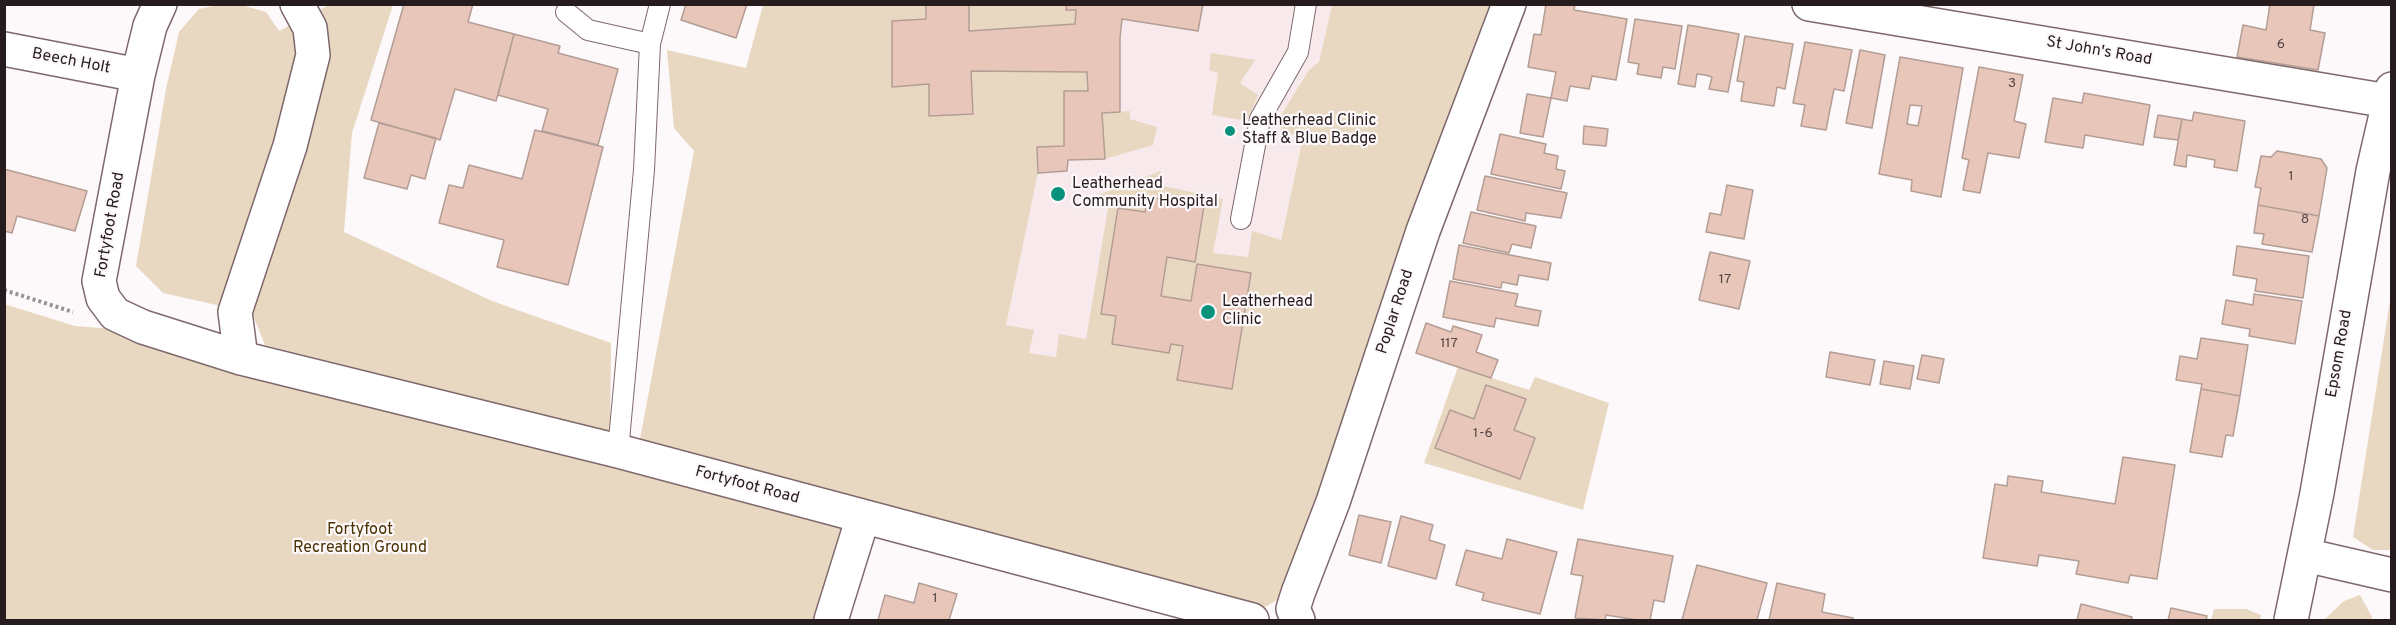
<!DOCTYPE html>
<style>
body{margin:0}
#map{position:relative;width:2396px;height:625px;overflow:hidden;background:#fdf8f9;font-family:Overpass,sans-serif}
canvas{display:block}
.frame{position:absolute;inset:0;border:6px solid #261c1e;pointer-events:none}
</style>
<div id="map">
<canvas width="2396" height="625"></canvas>
<div class="frame"></div>
</div>
<script>
const ctx = document.querySelector('canvas').getContext('2d');
ctx.lineJoin = 'round';
function fill(path, color) { ctx.fillStyle = color; ctx.fill(path, 'evenodd'); }
const toPath = rows => new Path2D(rows.map(r => 'M' + r).join(''));
function trace(path, color, width, dash) { ctx.strokeStyle = color; ctx.lineWidth = width; ctx.lineCap = dash ? 'butt' : 'round'; ctx.setLineDash(dash || []); ctx.stroke(path); }
function drawText(font, color, halo, rows, align = 'center') {
  ctx.font = font + ' Overpass,sans-serif'; ctx.lineWidth = 4.5; ctx.setLineDash([]); ctx.textBaseline = 'middle'; ctx.strokeStyle = halo; ctx.fillStyle = color; for (const [text, x, y, turn = 0] of rows) {
    ctx.save(); ctx.translate(x, y); ctx.rotate((+turn || 0) * Math.PI / 180); ctx.textAlign = isNaN(turn) ? turn : align; if (halo) ctx.strokeText(text, 0, 0); ctx.fillText(text, 0, 0); ctx.restore();
  }
}
fill(toPath([
 [845,5,1332,5,1243,411,1083,386,985,338]
]), '#f8eaec');
fill(toPath([
 [218,5,241,5,266,12,279,31,329,5,393,5,352,133,344,232,492,301,611,343,610,432,265,345,252,313,163,293,136,266,166,89,179,32,199,9],
 [763,5,926,5,926,19,892,21,892,87,929,84,929,116,972,114,971,71,1087,72,1088,91,1064,91,1064,146,1037,148,1038,173,1006,325,1034,330,1029,353,1056,357,1059,334,1086,339,1108,208,1087,205,1085,200,1161,171,1159,185,1223,199,1213,253,1248,257,1252,231,1281,240,1303,137,1283,132,1280,117,1309,70,1319,62,1332,5,1491,5,1283,597,1261,609,855,499,815,620,5,620,4,304,75,326,112,329,631,469,640,439,694,151,674,128,667,50,746,68],
 [969,5,1067,5,1066,10,1076,10,1075,24,969,31],
 [1211,53,1255,60,1240,83,1258,95,1247,121,1212,115,1218,73,1209,70],
 [1130,111,1130,119,1157,127,1153,145,1105,159,1102,113],
 [2391,294,2391,550,2373,550,2353,537],
 [1458,367,1529,390,1535,377,1609,403,1583,510,1424,463],
 [2360,595,2372,617,2371,620,2324,620,2344,601],
 [2214,609,2246,609,2261,615,2260,620,2211,620]
]), '#e8d8c1');
const building = toPath([
 [404,4,473,4,468,22,514,34,496,101,455,89,440,140,371,120,404,4],
 [686,4,747,4,736,38,681,20,686,4],
 [926,4,969,4,969,31,1075,24,1076,10,1066,10,1067,4,1203,4,1198,31,1122,19,1120,38,1120,112,1102,113,1105,159,1068,160,1067,171,1038,173,1037,147,1064,146,1064,91,1088,91,1087,72,971,71,973,114,929,116,929,84,892,87,892,21,926,19,926,4],
 [1546,4,1575,4,1574,10,1627,19,1616,80,1592,76,1589,89,1570,86,1567,101,1551,98,1556,72,1528,67,1534,34,1541,35,1546,4],
 [2270,4,2314,5,2310,30,2325,33,2318,70,2237,57,2243,25,2266,30,2270,4],
 [1635,19,1682,26,1675,69,1663,67,1661,78,1637,74,1639,64,1628,62,1635,19],
 [1688,25,1739,34,1728,92,1709,89,1712,77,1705,75,1697,74,1695,87,1678,84,1688,25],
 [514,34,560,46,558,53,618,69,598,145,542,131,548,109,498,95,514,34],
 [1745,36,1793,44,1785,89,1777,87,1774,106,1741,101,1744,82,1737,81,1745,36],
 [1805,42,1852,50,1844,91,1834,89,1826,130,1801,126,1805,105,1793,103,1805,42],
 [1860,50,1885,55,1872,128,1846,123,1860,50],
 [1900,57,1963,68,1941,197,1911,191,1912,180,1879,174,1900,57],
 [1910,105,1922,106,1918,126,1907,124,1910,105],
 [1979,67,2023,75,2014,121,2026,124,2019,158,1988,153,1980,193,1963,190,1969,160,1962,158,1979,67],
 [2084,93,2150,105,2143,145,2085,135,2083,148,2045,142,2053,98,2082,103,2084,93],
 [1527,94,1551,98,1543,137,1520,133,1527,94],
 [2194,112,2245,121,2237,171,2214,167,2215,160,2187,155,2186,167,2174,165,2182,119,2192,121,2194,112],
 [2158,115,2182,119,2178,140,2154,137,2158,115],
 [379,123,436,138,425,179,411,175,407,189,364,178,379,123],
 [1584,126,1608,129,1606,146,1583,144,1584,126],
 [535,130,603,147,568,285,497,267,504,240,439,223,449,185,463,188,469,165,522,179,535,130],
 [1500,134,1546,144,1544,153,1558,156,1556,169,1565,171,1561,189,1491,174,1500,134],
 [2277,151,2321,159,2327,168,2319,216,2258,205,2261,188,2255,187,2261,156,2271,157,2277,151],
 [4,169,87,191,75,231,17,216,12,233,4,231,4,169],
 [1485,176,1567,193,1561,218,1526,213,1525,221,1477,210,1485,176],
 [1727,185,1753,190,1744,239,1706,232,1710,213,1721,215,1727,185],
 [1148,197,1204,206,1195,262,1167,257,1161,296,1191,301,1197,264,1251,273,1232,389,1177,380,1183,346,1171,344,1169,353,1112,344,1116,316,1101,314,1118,208,1145,212,1148,197],
 [2258,205,2319,216,2312,252,2262,244,2264,234,2254,233,2258,205],
 [1471,212,1536,226,1531,248,1512,244,1509,253,1463,243,1471,212],
 [1459,245,1551,263,1548,280,1519,275,1517,285,1502,282,1501,288,1453,279,1459,245],
 [2237,246,2309,256,2303,298,2255,291,2257,279,2233,275,2237,246],
 [1710,252,1750,261,1739,309,1699,300,1710,252],
 [1450,281,1518,294,1515,306,1541,311,1538,326,1496,318,1494,327,1443,317,1450,281],
 [2254,294,2302,301,2295,344,2249,336,2250,329,2222,324,2226,300,2253,305,2254,294],
 [1426,323,1451,332,1453,326,1482,335,1476,352,1498,360,1491,378,1416,353,1426,323],
 [2201,338,2248,345,2240,396,2201,389,2202,384,2176,380,2180,356,2197,359,2201,338],
 [1830,352,1875,360,1870,385,1826,377,1830,352],
 [1922,355,1944,359,1939,383,1917,379,1922,355],
 [1884,361,1914,366,1910,389,1880,384,1884,361],
 [1486,385,1526,399,1514,430,1535,438,1520,479,1435,448,1450,410,1474,419,1486,385],
 [2201,389,2240,396,2233,436,2226,435,2222,457,2190,452,2201,389],
 [2123,457,2175,465,2157,579,2130,575,2128,583,2076,574,2079,561,2039,555,2037,566,1983,558,1995,484,2007,486,2008,476,2043,481,2041,492,2115,504,2123,457],
 [1359,515,1391,522,1381,563,1349,555,1359,515],
 [1401,516,1433,525,1429,540,1445,545,1436,579,1388,566,1401,516],
 [1507,539,1557,552,1540,614,1482,600,1484,593,1456,585,1466,550,1502,559,1507,539],
 [1578,539,1673,556,1664,602,1654,600,1650,620,1637,620,1606,615,1605,620,1575,618,1583,576,1571,574,1578,539],
 [1697,565,1767,583,1757,620,1682,620,1697,565],
 [919,583,957,594,949,620,878,620,885,595,914,603,919,583],
 [1777,583,1825,594,1822,612,1853,618,1853,620,1769,620,1777,583],
 [2081,604,2132,617,2131,620,2077,620,2081,604],
 [2171,608,2207,616,2206,620,2168,620,2171,608]
]);
fill(building, '#e8c7ba');
trace(building, '#b39d95', 1.5);
const service = toPath([
 [566,12,588,30,650,44],
 [1241,219,1260,119,1298,52,1306,4],
 [618,451,644,170,650,44,660,4]
]);
const minor = toPath([
 [160,4,150,26,138,75,99,281,103,298,115,314,143,327,241,358,618,451,1252,620],
 [1809,4,2388,101],
 [4,49,138,75],
 [241,358,235,312,290,146,313,55,310,28,297,4],
 [2305,555,2392,575],
 [831,620,863,517],
 [1298,620,1293,609,1298,593,1333,502,1423,231,1509,4]
]);
const secondary = toPath([
 [2291,620,2317,493,2373,171,2392,89]
]);
trace(service, '#7e686b', 22);
trace(minor, '#7e686b', 36);
trace(secondary, '#7e686b', 36);
trace(toPath([
 [4,290,73,312]
]), '#999193', 4, [3, 3]);
trace(service, '#fff', 20);
trace(minor, '#fff', 33);
trace(secondary, '#fff', 33);
for (const [x, y, r, color] of [
 [1230,131,6,"#08927d"],
 [1058,194,8,"#08927d"],
 [1208,312,8,"#08927d"]
]) { const dot = new Path2D(); dot.arc(x, y, r, 0, 2 * Math.PI); ctx.fillStyle = color; ctx.fill(dot); trace(dot, '#fdf8f9', 2); }
drawText('14px', '#564745', null, [
 ["6",2281,45],
 ["3",2012,84],
 ["1",2291,177],
 ["8",2305,220],
 ["17",1725,280],
 ["117",1449,344],
 ["1-6",1483,434],
 ["1",935,599]
]);
drawText('16px', '#261c1e', '#fdf8f9', [
 ["St John's Road",2099,52,10],
 ["Beech Holt",71,62,11],
 ["Fortyfoot Road",111,225,-80],
 ["Poplar Road",1396,312,-72],
 ["Epsom Road",2340,354,-80],
 ["Fortyfoot Road",747,486,15]
]);
drawText('16px', '#261c1e', '#fdf8f9', [
 ["Leatherhead Clinic",1242,122],
 ["Staff & Blue Badge",1242,140],
 ["Leatherhead",1072,185],
 ["Community Hospital",1072,203],
 ["Leatherhead",1222,303],
 ["Clinic",1222,321]
], 'left');
drawText('16px', '#4b3100', '#fdf8f9', [
 ["Fortyfoot",360,531],
 ["Recreation Ground",360,549]
]);
</script>
